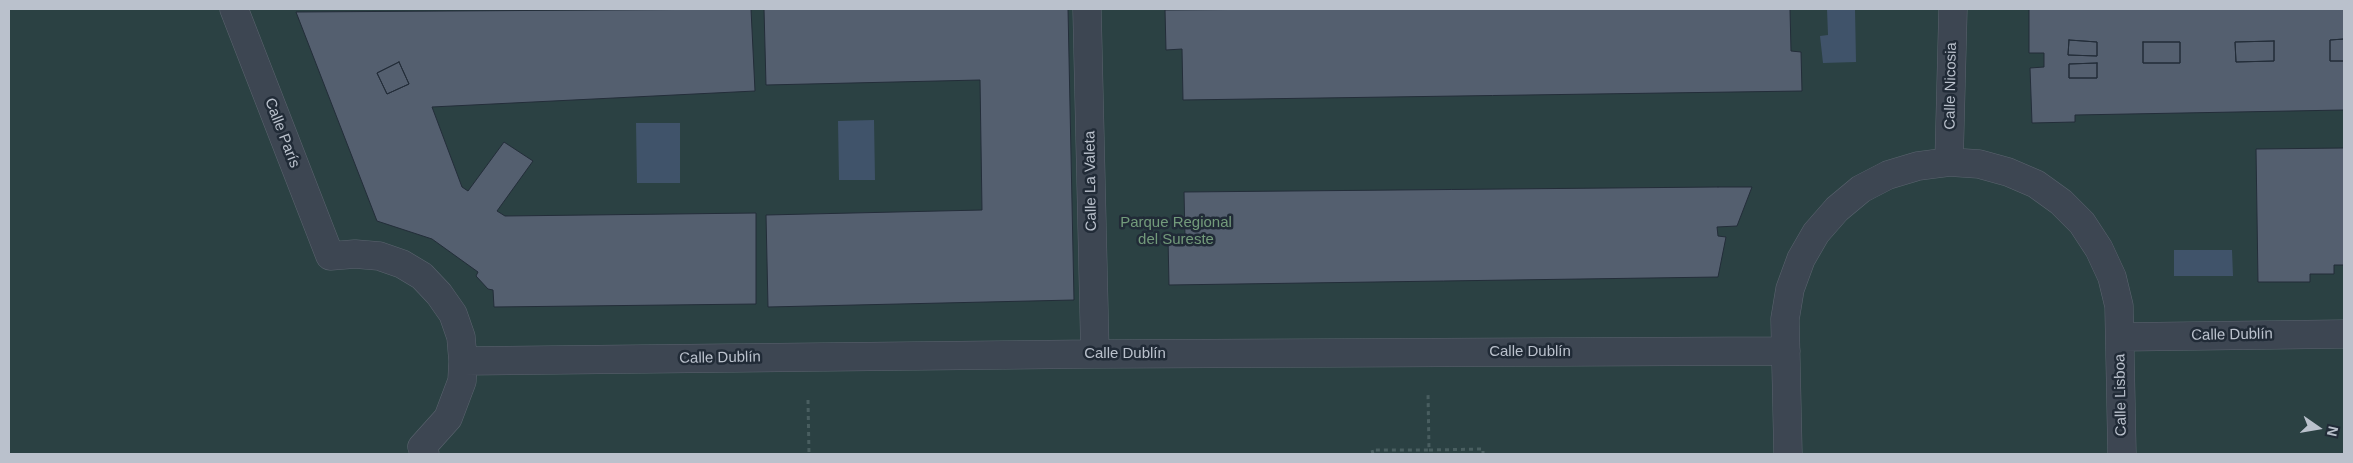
<!DOCTYPE html>
<meta charset="utf-8">
<style>
body{margin:0}
#map{position:relative;width:2353px;height:463px;overflow:hidden;background:#293442;font-family:Arial,sans-serif}
canvas{display:block}
.frame{position:absolute;inset:0;border:10px solid #bac1cc;pointer-events:none}
.north{position:absolute;left:2293px;top:403px;width:50px;height:50px;-webkit-text-stroke:4px #212b37;paint-order:stroke;rotate:103deg;font-size:14px;font-weight:700;line-height:20px;text-align:center;color:#bac1cc}
.north::after{content:'';display:block;margin:auto;width:18px;height:22px;background:#bac1cc;clip-path:polygon(50% 0,100% 100%,50% 72%,0 100%)}
</style>
<div id="map">
<canvas width="2353" height="463"></canvas>
<div class="frame"></div>
<div class="north">N</div>
</div>
<script>
const ctx = document.querySelector('canvas').getContext('2d');
ctx.lineJoin = 'round';
function fill(path, color) { ctx.fillStyle = color; ctx.fill(path, 'evenodd'); }
const toPath = rows => new Path2D(rows.map(r => 'M' + r).join(''));
function trace(path, color, width, dash) { ctx.strokeStyle = color; ctx.lineWidth = width; ctx.lineCap = dash ? 'butt' : 'round'; ctx.setLineDash(dash || []); ctx.stroke(path); }
function drawText(font, color, halo, rows, align = 'center') {
  ctx.font = font + ' Arial,sans-serif'; ctx.lineWidth = 5; ctx.setLineDash([]); ctx.textBaseline = 'middle'; ctx.strokeStyle = halo; ctx.fillStyle = color; for (const [text, x, y, turn = 0] of rows) {
    ctx.save(); ctx.translate(x, y); ctx.rotate((+turn || 0) * Math.PI / 180); ctx.textAlign = isNaN(turn) ? turn : align; if (halo) ctx.strokeText(text, 0, 0); ctx.fillText(text, 0, 0); ctx.restore();
  }
}
fill(toPath([
 [9,9,2344,9,2344,454,9,454]
]), '#2b4143');
fill(toPath([
 [1827,9,1855,9,1856,62,1823,63,1820,36,1828,35],
 [874,120,875,180,839,180,838,121],
 [636,123,680,123,680,183,637,183],
 [2174,250,2232,250,2233,276,2174,276]
]), '#40536a');
const building = toPath([
 [751,9,755,91,432,107,462,187,468,191,504,142,533,161,497,211,505,216,756,213,756,304,494,307,493,290,488,289,476,276,478,272,432,239,377,221,296,12,751,9],
 [399,62,409,84,387,94,377,73,399,62],
 [764,9,1068,9,1074,300,768,307,766,215,982,210,980,80,766,85,764,9],
 [1291,9,1790,9,1791,51,1801,52,1802,91,1183,100,1182,49,1166,50,1165,10,1291,9],
 [2029,9,2344,9,2344,39,2330,40,2330,61,2344,61,2344,110,2075,115,2075,122,2032,123,2030,68,2044,67,2044,53,2029,53,2029,9],
 [2069,40,2097,42,2097,56,2068,55,2069,40],
 [2274,41,2274,61,2236,62,2235,42,2274,41],
 [2143,42,2180,42,2180,63,2143,63,2143,42],
 [2097,63,2097,78,2069,78,2069,64,2097,63],
 [2344,39,2344,61,2330,61,2330,40,2344,39],
 [2069,40,2097,42,2097,56,2068,55,2069,40],
 [2274,41,2274,61,2236,62,2235,42,2274,41],
 [2143,42,2180,42,2180,63,2143,63,2143,42],
 [399,62,409,84,387,94,377,73,399,62],
 [2097,63,2097,78,2069,78,2069,64,2097,63],
 [2344,148,2344,265,2334,265,2334,274,2310,274,2310,282,2258,282,2256,149,2344,148],
 [1718,187,1752,187,1737,226,1717,227,1718,236,1726,237,1718,277,1169,285,1168,238,1185,237,1184,192,1718,187]
]);
fill(building, '#545f6f');
trace(building, '#232d39', 1);
const street = toPath([
 [234,9,330,256,355,254,379,256,402,264,422,276,439,294,453,314,461,337,463,361,462,381,448,418,422,447,425,454],
 [1087,9,1095,354],
 [1949,162,1953,9],
 [2120,337,2344,334],
 [463,361,1095,354,1786,351],
 [1788,454,1785,319,1790,289,1801,259,1816,233,1837,209,1861,189,1888,175,1918,166,1949,162,1979,164,2008,172,2036,184,2061,202,2082,223,2099,249,2112,277,2119,306,2122,454]
]);
trace(street, '#5b646f', 29);
trace(toPath([
 [808,400,809,454],
 [1429,450,1483,449,1483,454],
 [1373,454,1372,450,1429,450,1428,393]
]), '#495e60', 3, [4, 4]);
trace(street, '#3d4652', 28);
drawText('15px', '#bac1cc', '#212b37', [
 ["Calle Nicosia",1951,86,-89],
 ["Calle París",282,133,69],
 ["Calle La Valeta",1091,181,-91],
 ["Calle Dublín",2232,335,-1],
 ["Calle Dublín",1530,352],
 ["Calle Dublín",1125,354],
 ["Calle Dublín",720,358,-1],
 ["Calle Lisboa",2121,395,-91]
]);
drawText('15px', '#739b7b', '#212b37', [
 ["Parque Regional",1176,223],
 ["del Sureste",1176,240]
]);
</script>
